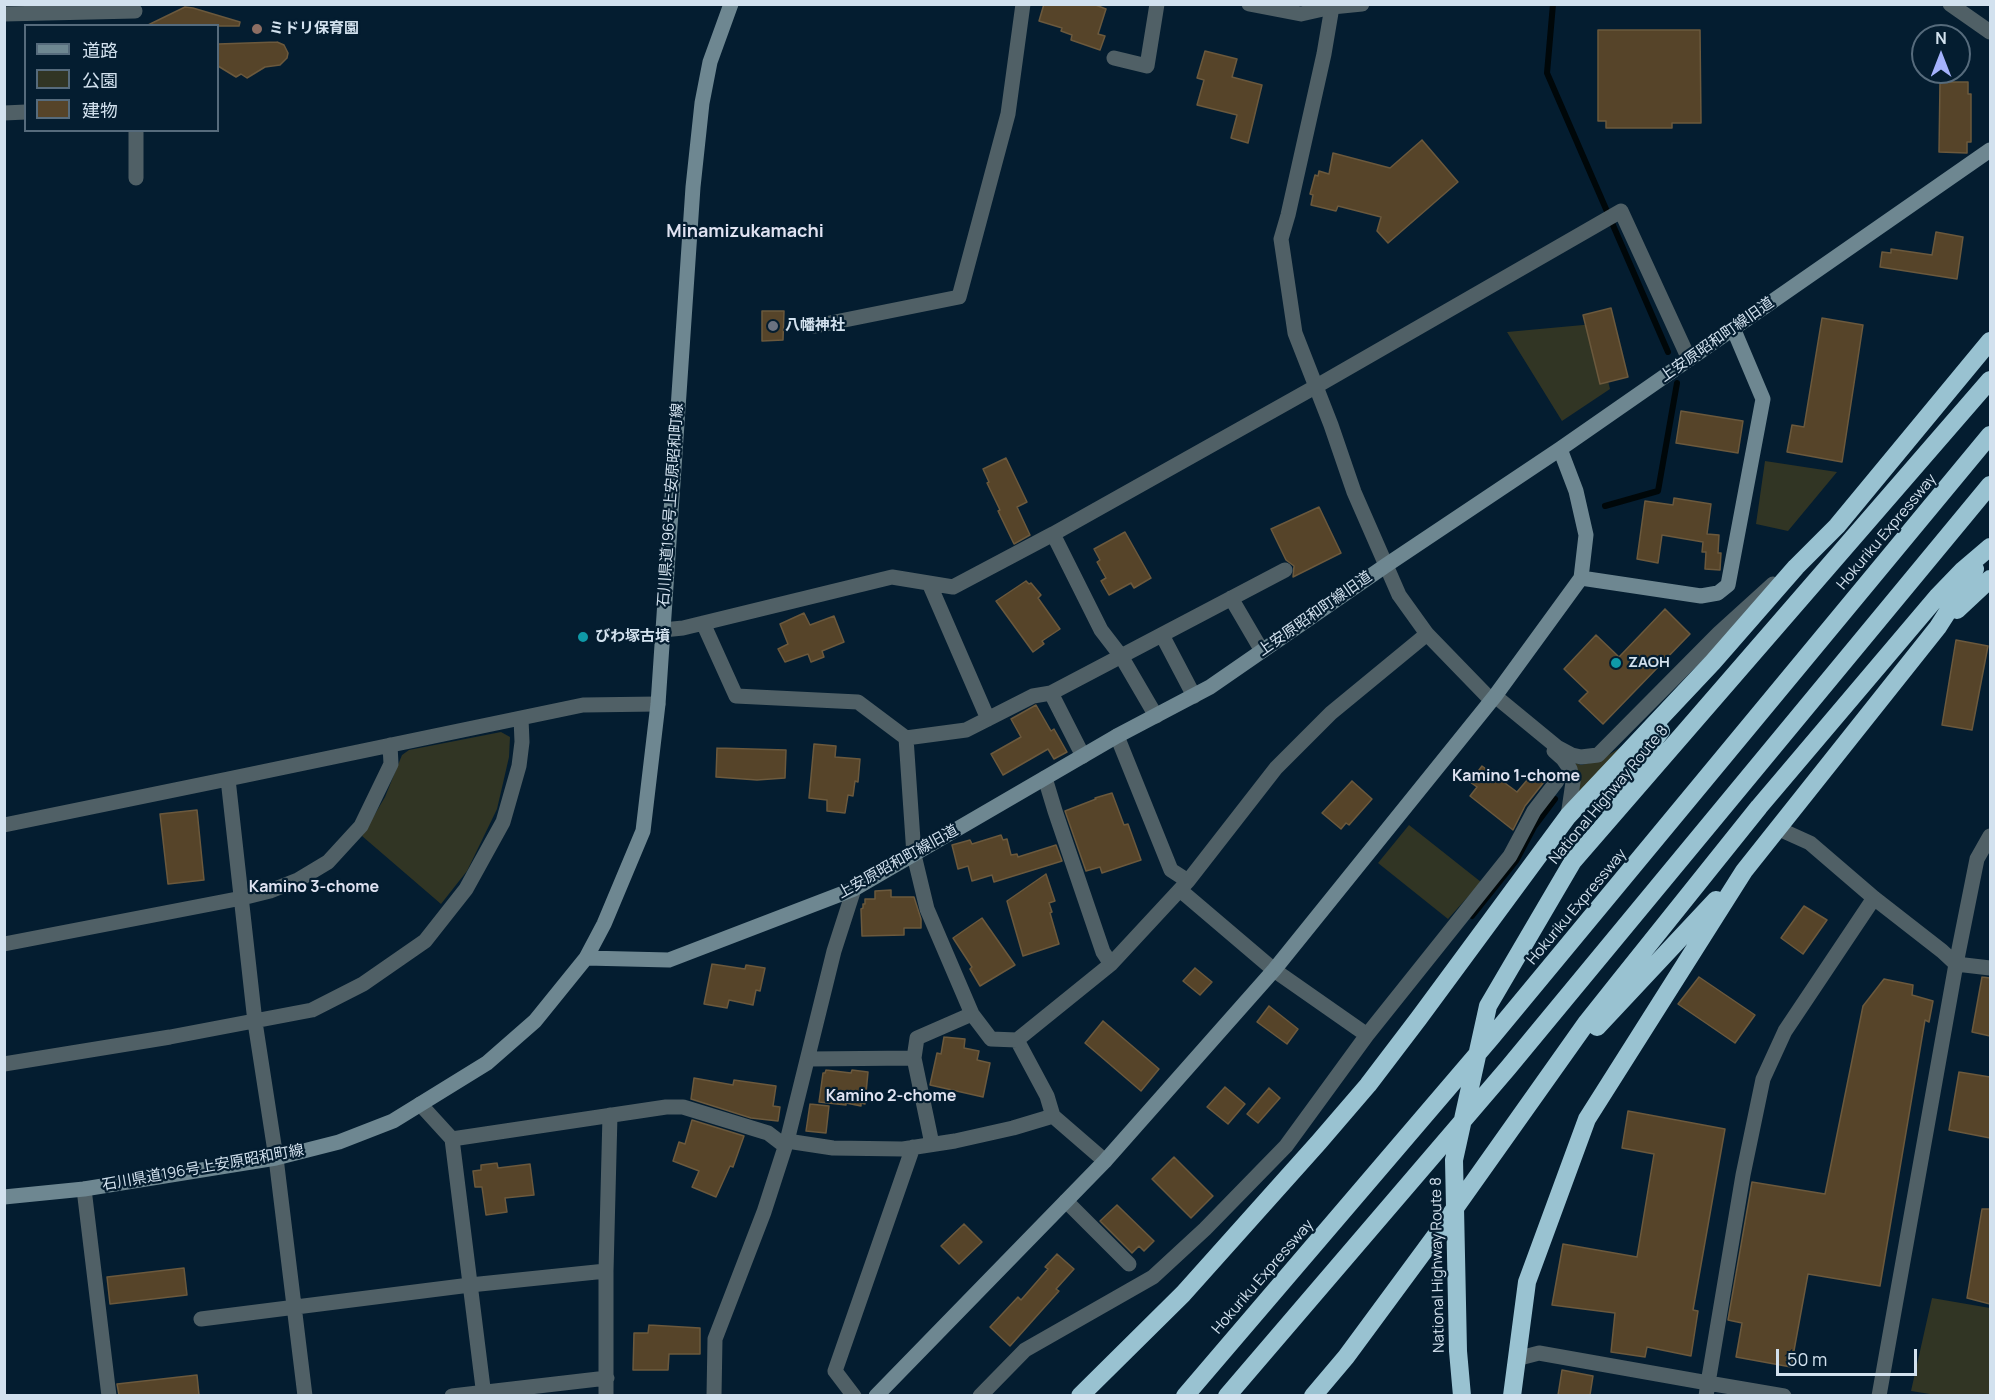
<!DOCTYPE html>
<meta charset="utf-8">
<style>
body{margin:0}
#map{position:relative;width:1995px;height:1400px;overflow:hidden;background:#041d30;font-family:Manrope,"Noto Sans JP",sans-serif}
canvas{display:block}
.frame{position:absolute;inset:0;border:6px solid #d2e1ee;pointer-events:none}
.legend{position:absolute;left:24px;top:24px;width:195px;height:108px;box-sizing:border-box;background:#041d30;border:2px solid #566b7c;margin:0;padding:8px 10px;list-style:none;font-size:18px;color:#d2e1ee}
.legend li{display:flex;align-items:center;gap:12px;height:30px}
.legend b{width:30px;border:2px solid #566b7c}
.north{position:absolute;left:1911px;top:24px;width:60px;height:60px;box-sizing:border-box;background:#041d30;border:2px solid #566b7c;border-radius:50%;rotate:0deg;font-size:16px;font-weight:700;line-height:24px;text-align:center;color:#d2e1ee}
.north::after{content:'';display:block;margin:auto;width:21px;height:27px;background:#a4b2fc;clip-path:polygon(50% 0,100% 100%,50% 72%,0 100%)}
.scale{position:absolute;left:1776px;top:1349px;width:141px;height:27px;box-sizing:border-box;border:3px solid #d2e1ee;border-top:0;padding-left:8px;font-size:18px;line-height:21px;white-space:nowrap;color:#d2e1ee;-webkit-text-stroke:4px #041d30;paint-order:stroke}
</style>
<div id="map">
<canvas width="1995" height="1400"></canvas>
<div class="frame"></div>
<ul class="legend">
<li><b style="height:8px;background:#6e8791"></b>道路</li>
<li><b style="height:16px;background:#313524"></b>公園</li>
<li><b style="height:16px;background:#564429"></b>建物</li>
</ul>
<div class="north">N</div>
<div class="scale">50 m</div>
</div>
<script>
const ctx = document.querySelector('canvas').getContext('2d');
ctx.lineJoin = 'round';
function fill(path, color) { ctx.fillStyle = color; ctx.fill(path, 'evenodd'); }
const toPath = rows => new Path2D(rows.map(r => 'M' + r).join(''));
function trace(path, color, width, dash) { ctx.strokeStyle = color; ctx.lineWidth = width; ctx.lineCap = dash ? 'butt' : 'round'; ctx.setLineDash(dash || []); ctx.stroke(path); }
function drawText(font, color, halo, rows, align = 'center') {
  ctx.font = font + ' Manrope,"Noto Sans JP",sans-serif'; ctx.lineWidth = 4.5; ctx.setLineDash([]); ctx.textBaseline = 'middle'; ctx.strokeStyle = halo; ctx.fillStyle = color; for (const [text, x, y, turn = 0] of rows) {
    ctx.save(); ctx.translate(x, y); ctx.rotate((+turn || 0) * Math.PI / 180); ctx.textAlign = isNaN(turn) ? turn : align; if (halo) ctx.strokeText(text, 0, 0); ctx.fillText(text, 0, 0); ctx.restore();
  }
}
fill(toPath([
 [1594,324,1610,389,1562,421,1507,332],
 [1765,461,1837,472,1788,531,1756,524],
 [501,732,510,737,509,757,497,809,467,871,441,904,362,836,385,797,402,755,409,750],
 [1621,747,1576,799,1575,763,1581,765,1599,761],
 [1409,825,1481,882,1448,919,1378,863],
 [1932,1298,1990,1308,1990,1395,1936,1395,1911,1391]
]), '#313524');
trace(toPath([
 [1553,4,1547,73,1668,352],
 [1605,506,1658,491,1677,383],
 [1472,916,1516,861,1534,827,1555,799]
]), '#000709', 6);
const building = toPath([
 [1044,4,1093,4,1106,9,1098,34,1105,36,1100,50,1071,40,1072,35,1061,31,1062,28,1039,21,1044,4],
 [185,7,193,8,240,22,239,26,146,26,185,7],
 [1598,30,1700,30,1701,123,1672,123,1672,128,1606,128,1606,121,1598,121,1598,30],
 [277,42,284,45,288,53,287,58,280,65,265,67,247,78,241,74,236,77,218,66,218,44,277,42],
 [1205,51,1237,59,1232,77,1262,85,1248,143,1231,138,1237,115,1197,105,1204,80,1197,78,1205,51],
 [1940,82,1968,82,1968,94,1971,94,1971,142,1967,142,1967,153,1939,152,1940,82],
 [1422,140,1458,182,1388,243,1377,231,1381,217,1338,206,1336,211,1311,205,1313,195,1310,194,1315,175,1318,176,1319,171,1329,174,1333,153,1390,168,1422,140],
 [1936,232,1963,237,1957,279,1880,267,1882,252,1891,253,1891,249,1932,255,1936,232],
 [1611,308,1628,377,1600,384,1583,315,1611,308],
 [762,311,784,311,783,340,762,341,762,311],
 [1822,318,1863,325,1842,462,1787,452,1792,425,1804,427,1822,318],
 [1681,411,1743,421,1738,453,1676,443,1681,411],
 [1006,458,1027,502,1017,507,1030,535,1014,544,998,511,1000,510,987,483,989,482,983,469,1006,458],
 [1674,498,1711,504,1707,534,1719,535,1718,553,1721,553,1720,570,1705,569,1706,552,1702,552,1703,542,1662,535,1658,563,1637,559,1645,501,1673,505,1674,498],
 [1319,507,1341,553,1293,577,1294,566,1286,560,1271,529,1319,507],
 [1125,532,1151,578,1134,588,1131,583,1109,595,1101,581,1106,578,1097,562,1100,560,1094,549,1125,532],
 [1026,581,1029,584,1031,583,1041,595,1038,598,1060,629,1042,641,1044,644,1033,652,996,601,1026,581],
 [1665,609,1690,634,1603,724,1579,701,1588,692,1564,669,1596,635,1619,657,1665,609],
 [804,613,810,625,834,616,844,642,822,651,824,657,811,662,808,654,785,662,778,649,788,644,780,624,804,613],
 [1956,640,1988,646,1972,730,1942,725,1956,640],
 [1036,705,1051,731,1054,729,1067,752,1054,759,1048,749,1003,775,991,754,1021,737,1011,719,1036,705],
 [814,744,836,746,835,757,860,759,858,782,855,781,853,796,848,795,845,813,827,811,827,800,809,798,814,744],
 [717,748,786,750,785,778,757,780,716,777,717,748],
 [1482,766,1517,792,1533,773,1544,782,1525,806,1513,830,1470,796,1477,787,1470,782,1482,766],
 [1352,781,1372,799,1349,825,1346,823,1341,829,1322,813,1352,781],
 [1112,793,1124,825,1128,824,1141,860,1102,873,1100,867,1086,871,1065,811,1096,799,1095,798,1112,793],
 [197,810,204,880,168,884,160,814,197,810],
 [1001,835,1003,840,1007,839,1011,855,1017,854,1018,857,1056,845,1062,861,994,882,992,875,972,881,968,866,958,869,952,845,970,840,972,844,1001,835],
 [1046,874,1055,901,1049,903,1052,912,1050,913,1059,944,1023,956,1007,901,1046,874],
 [891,890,891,897,914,897,921,919,921,928,904,928,904,935,862,936,861,909,863,908,863,904,865,904,865,899,875,899,875,891,891,890],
 [1804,906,1827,920,1803,954,1781,938,1804,906],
 [982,918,1015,965,980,986,970,969,972,967,953,938,982,918],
 [712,964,745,969,746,965,765,968,760,991,756,990,753,1005,729,1000,727,1008,704,1004,712,964],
 [1195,968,1212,982,1200,995,1183,981,1195,968],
 [1699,977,1755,1015,1735,1043,1678,1004,1699,977],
 [1982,977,1990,978,1990,1036,1972,1032,1982,977],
 [1884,979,1913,985,1912,995,1933,1001,1929,1022,1925,1020,1880,1286,1808,1274,1791,1367,1736,1357,1742,1323,1728,1320,1752,1182,1825,1194,1863,1006,1884,979],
 [1269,1006,1298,1029,1287,1044,1257,1022,1269,1006],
 [1103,1021,1159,1069,1141,1091,1085,1043,1103,1021],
 [944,1037,965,1039,964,1048,979,1051,977,1060,990,1063,983,1097,930,1085,937,1053,941,1054,944,1037],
 [826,1070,851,1073,852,1070,868,1072,865,1104,861,1103,861,1106,846,1103,846,1105,819,1102,823,1073,825,1073,826,1070],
 [1959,1072,1990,1077,1990,1138,1949,1130,1959,1072],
 [694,1078,733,1085,734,1080,776,1086,773,1106,780,1107,778,1121,751,1118,691,1099,694,1078],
 [1225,1087,1245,1104,1228,1124,1207,1107,1225,1087],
 [1269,1088,1280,1098,1258,1123,1247,1114,1269,1088],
 [810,1104,829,1106,826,1133,806,1131,810,1104],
 [1628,1111,1725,1129,1693,1310,1698,1311,1691,1356,1647,1347,1645,1357,1611,1352,1615,1313,1552,1305,1563,1244,1637,1257,1654,1154,1622,1148,1628,1111],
 [692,1120,744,1136,733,1167,730,1166,716,1197,692,1187,699,1171,673,1161,679,1142,685,1144,692,1120],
 [1174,1157,1213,1196,1191,1218,1152,1179,1174,1157],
 [497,1163,498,1168,530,1164,534,1195,505,1198,507,1212,486,1215,482,1187,475,1187,473,1171,481,1170,481,1165,497,1163],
 [1117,1205,1154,1241,1144,1251,1139,1246,1132,1253,1100,1221,1117,1205],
 [1982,1209,1990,1209,1990,1304,1967,1298,1982,1209],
 [964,1224,982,1242,959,1264,941,1246,964,1224],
 [1057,1254,1074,1269,1056,1289,1059,1291,1010,1346,990,1327,1018,1297,1021,1300,1048,1269,1045,1267,1057,1254],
 [184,1268,187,1295,110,1304,107,1277,184,1268],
 [649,1325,700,1328,700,1354,669,1354,668,1370,633,1370,634,1333,648,1333,649,1325],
 [1562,1370,1593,1376,1590,1395,1558,1395,1562,1370],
 [197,1375,199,1395,119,1395,117,1384,197,1375]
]);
fill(building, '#564429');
trace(building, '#6b593d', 1.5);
trace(toPath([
 [1249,4,1301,14,1332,7,1362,4],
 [1330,4,1332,7,1324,54,1288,215,1281,239,1295,333,1331,425,1354,492,1399,595,1427,634,1491,700],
 [1950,4,1990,32],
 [4,14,135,11],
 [1114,58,1147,66,1157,4],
 [4,113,26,112],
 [136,130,136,178],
 [815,326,959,297,1008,114,1023,4],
 [1053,534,1101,630,1121,656,1156,716],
 [929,583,988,719],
 [1231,598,1262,651],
 [703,623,736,696,858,702,906,738,966,730,1033,696,1051,693,1285,570],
 [663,630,683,628,892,577,953,587,1053,534,1315,387,1621,211,1689,359],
 [1162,635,1194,696],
 [1051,693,1083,756],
 [1495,696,1557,747,1572,755,1581,757,1598,755,1719,633,1773,584],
 [1117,736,1171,870,1188,881],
 [906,738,914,855,927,909,972,1014,991,1039,1017,1040],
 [1554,751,1563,759,1570,769,1573,782,1568,816],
 [1045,778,1055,811,1103,952,1111,964],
 [228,779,583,705,658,704],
 [4,825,228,779,255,1022,276,1158,305,1396],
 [1779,829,1810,843,1874,898,1942,951,1956,964,1990,968],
 [1180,890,1274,970,1367,1035,1510,856,1534,811,1557,781],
 [4,944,242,898,270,891,298,880,328,862,361,826,391,764,390,745],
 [914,1058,932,1144],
 [809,1059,914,1058,917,1038,972,1014],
 [4,1064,170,1037,312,1010,363,984,425,941,466,889,503,822,519,766,522,742,521,718],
 [420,1104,452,1139,484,1396],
 [452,1139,666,1107,683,1107,768,1133,785,1146],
 [787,1141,833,1148,903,1149,955,1141,1013,1128,1053,1116],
 [1105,1161,1053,1116,1047,1096,1017,1040,1111,964,1188,881,1276,768,1331,713,1427,634],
 [84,1189,109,1396],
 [1066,1201,1129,1264],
 [201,1319,470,1285,606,1271],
 [1516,1359,1539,1353,1708,1383,1743,1175,1763,1079,1785,1031,1874,898],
 [452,1396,607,1378],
 [606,1396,606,1271,610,1115],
 [714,1396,715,1339,764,1212,787,1141,834,951,854,889],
 [854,1396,835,1371,913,1147],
 [980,1396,1025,1350,1153,1277,1205,1229,1286,1146,1367,1035],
 [1706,1396,1708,1383,1784,1396],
 [1879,1396,1956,964,1977,859,1990,836]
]), '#506066', 15);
trace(toPath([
 [1560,449,1576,491,1586,535,1581,578],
 [586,958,669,960,854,889,1117,736,1210,687,1385,566,1560,449,1990,150],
 [4,1197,84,1189,276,1158,339,1142,393,1121,487,1063,535,1021,586,958,604,924,643,831,658,704,693,187,702,103,710,62,731,4],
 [876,1396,1105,1161,1274,970,1495,696,1581,578,1701,596,1718,593,1728,585,1763,399,1733,328]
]), '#6e8791', 15);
trace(toPath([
 [1957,610,1990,579],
 [1606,805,1661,731],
 [1597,1027,1716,900],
 [1080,1396,1183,1294,1319,1142,1368,1085,1419,1018,1568,816,1713,662,1796,567,1837,526,1990,341],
 [1185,1396,1491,1038,1990,435],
 [1227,1396,1508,1068,1990,485],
 [1313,1396,1346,1357,1436,1235,1587,1022,1618,983,1759,807,1937,597,1963,570,1990,547],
 [1462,1396,1458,1351,1454,1160,1488,1006,1573,861,1990,380],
 [1512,1396,1527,1282,1587,1119,1744,871,1938,627,1975,569]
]), '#99c2d1', 18);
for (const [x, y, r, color] of [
 [257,29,6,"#8d6e63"],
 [773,326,6,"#6b7280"],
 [583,637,6,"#0f9aa8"],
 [1616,663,6,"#0f9aa8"]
]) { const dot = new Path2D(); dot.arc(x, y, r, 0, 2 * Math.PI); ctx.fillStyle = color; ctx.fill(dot); trace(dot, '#041d30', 2); }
drawText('bold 15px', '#d2e1ee', '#041d30', [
 ["ミドリ保育園",269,29],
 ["八幡神社",785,326],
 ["びわ塚古墳",595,637],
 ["ZAOH",1628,663]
], 'left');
drawText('15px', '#d2e1ee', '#041d30', [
 ["上安原昭和町線旧道",1717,340,-35],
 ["石川県道196号上安原昭和町線",671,505,-86],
 ["Hokuriku Expressway",1887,532,-50],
 ["上安原昭和町線旧道",1315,614,-35],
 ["National Highway Route 8",1609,795,-50],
 ["上安原昭和町線旧道",898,862,-29],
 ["Hokuriku Expressway",1577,907,-50],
 ["石川県道196号上安原昭和町線",203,1168,-10],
 ["National Highway Route 8",1438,1265,-91],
 ["Hokuriku Expressway",1263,1277,-49]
]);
drawText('bold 16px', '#e0e3f2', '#041d30', [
 ["Kamino 1-chome",1516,777],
 ["Kamino 3-chome",314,888],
 ["Kamino 2-chome",891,1097]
]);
drawText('bold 18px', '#e0e3f2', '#041d30', [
 ["Minamizukamachi",745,232]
]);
</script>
